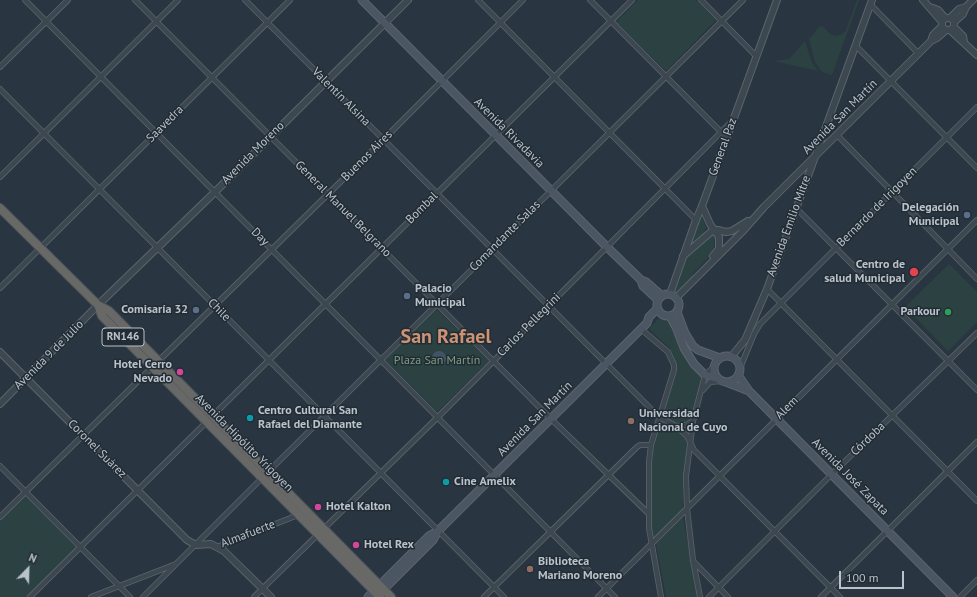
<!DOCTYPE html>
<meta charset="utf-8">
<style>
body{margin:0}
#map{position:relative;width:977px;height:597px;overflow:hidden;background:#293540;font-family:"PT Sans",sans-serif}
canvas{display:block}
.north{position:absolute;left:8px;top:549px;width:40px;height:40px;-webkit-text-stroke:3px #222c35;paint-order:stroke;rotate:23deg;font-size:11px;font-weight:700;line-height:16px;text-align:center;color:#bac2ca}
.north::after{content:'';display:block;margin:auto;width:14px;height:18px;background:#bac2ca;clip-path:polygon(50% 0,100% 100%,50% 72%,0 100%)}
.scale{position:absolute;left:839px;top:571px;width:65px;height:18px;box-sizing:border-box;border:2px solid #bac2ca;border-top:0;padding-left:5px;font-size:12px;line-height:14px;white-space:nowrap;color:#bac2ca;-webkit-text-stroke:3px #222c35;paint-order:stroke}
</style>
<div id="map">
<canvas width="977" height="597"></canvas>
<div class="north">N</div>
<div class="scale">100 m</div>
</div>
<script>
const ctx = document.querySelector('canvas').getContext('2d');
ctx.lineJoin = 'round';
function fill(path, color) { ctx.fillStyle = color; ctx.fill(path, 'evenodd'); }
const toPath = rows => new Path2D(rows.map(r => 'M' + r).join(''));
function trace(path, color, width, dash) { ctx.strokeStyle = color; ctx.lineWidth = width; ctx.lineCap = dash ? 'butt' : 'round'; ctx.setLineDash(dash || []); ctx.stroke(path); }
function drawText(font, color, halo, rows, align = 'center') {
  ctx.font = font + ' "PT Sans",sans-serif'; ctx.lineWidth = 3; ctx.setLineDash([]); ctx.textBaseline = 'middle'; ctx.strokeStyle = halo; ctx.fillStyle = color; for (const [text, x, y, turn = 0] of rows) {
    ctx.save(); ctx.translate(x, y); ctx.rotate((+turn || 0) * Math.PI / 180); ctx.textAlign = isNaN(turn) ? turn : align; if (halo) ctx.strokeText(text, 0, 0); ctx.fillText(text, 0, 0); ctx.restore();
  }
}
fill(toPath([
 [638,0,696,0,716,20,666,71,616,22],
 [857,0,859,0,832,75,822,72,815,62,809,39,820,26,824,27,829,33,835,36,840,35,845,32],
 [805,41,812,63,818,71,774,61,789,59],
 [701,214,706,228,702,237,688,248],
 [711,234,715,235,716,238,714,242,715,251,693,273,692,278,677,296,672,293,683,256],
 [949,264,977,292,977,322,948,351,905,307],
 [435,308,489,361,437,412,384,358],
 [661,316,670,320,681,349,690,366,702,377,687,445,682,513,699,597,666,597,655,538,653,539,649,513,653,443,677,369,670,348,649,329],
 [26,496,77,548,27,597,0,597,0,521]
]), '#2c4242');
fill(toPath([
 '432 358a7 7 0 1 1 14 0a7 7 0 1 1-14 0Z'
]), '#415467');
const minor = toPath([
 [25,0,615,597],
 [135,0,551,419,648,513],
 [245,0,659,417,676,426,687,436,694,450,840,597],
 [478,0,696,220],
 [590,0,726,137],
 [701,0,756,56],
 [870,4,919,54],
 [855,45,977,168],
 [0,67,68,0],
 [0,89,504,597],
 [837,135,977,279],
 [0,177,178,0],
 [796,208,977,390],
 [0,288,290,0],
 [767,289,977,501],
 [641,329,668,352,674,365,674,370,651,445,649,462,649,528,661,597],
 [740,368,754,334,760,324,977,107],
 [703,390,710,382,722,381],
 [676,426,686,425,693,421],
 [0,466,130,597],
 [0,517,384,139,523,0],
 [217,547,298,515],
 [693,561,728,597],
 [30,597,632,0],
 [91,597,176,564],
 [143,597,268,472,743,0],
 [254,597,438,417,732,121],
 [484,597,637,447,640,445,651,445],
 [598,597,977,220],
 [700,597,693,560,687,509,686,476,693,421,705,375,714,367],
 [709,597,832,474,977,333],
 [821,597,977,442],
 [960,597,977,580]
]);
const tertiary = toPath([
 [923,0,942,22],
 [930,7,938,10,945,18],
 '942 24a6 6 0 1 1 12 0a6 6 0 1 1-12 0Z',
 [950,18,959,9,966,7,973,0],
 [954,22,963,14,966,7],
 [954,27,963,36,964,42],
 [950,30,977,55],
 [931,41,933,35,942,26],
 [702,206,710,224,719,237,719,249,713,256],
 [683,256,712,231,718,230,726,232,732,231,748,221],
 [670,294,696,220,702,206,777,0],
 [676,298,742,232,764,207,931,41,937,38,946,30],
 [0,352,187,540,196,545,211,544,224,551,271,597],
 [731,357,745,340,767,289,872,0],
 [0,404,98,305,215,192,408,0]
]);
const secondary = toPath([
 [362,0,607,247,641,280,646,282,662,296],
 [641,280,643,286,658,300],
 '657 305a11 11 0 1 1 22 0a11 11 0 1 1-22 0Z',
 [677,312,685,333,693,346,698,350,720,358],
 [670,316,676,327,684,348,694,364,705,375,719,379],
 '714 369a13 13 0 1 1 26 0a13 13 0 1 1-26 0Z',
 [738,375,749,391],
 [726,382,749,391,953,597],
 [380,593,433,540,438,531,647,323,649,317,657,309],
 [368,597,429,536,438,531]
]);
const trunk = toPath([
 [0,208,98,305,109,311,391,597],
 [98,305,102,316,380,597]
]);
trace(minor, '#5b656d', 6);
trace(tertiary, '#5b656d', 8);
trace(secondary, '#5b656d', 9);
trace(trunk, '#48525a', 10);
trace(minor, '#3d4750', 4.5);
trace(tertiary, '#3d4750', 6);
trace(secondary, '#4c5662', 7);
trace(trunk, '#686866', 8);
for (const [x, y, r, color] of [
 [967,215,4,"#5c6f8a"],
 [914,272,5,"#e0444e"],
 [407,296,4,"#5c6f8a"],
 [196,310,4,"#5c6f8a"],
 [948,312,4,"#2e9e5b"],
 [180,372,4,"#d1479c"],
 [250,418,4,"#0f9aa8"],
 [631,421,4,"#8d6e63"],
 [446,482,4,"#0f9aa8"],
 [318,507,4,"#d1479c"],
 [356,545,4,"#d1479c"],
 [530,569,4,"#8d6e63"]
]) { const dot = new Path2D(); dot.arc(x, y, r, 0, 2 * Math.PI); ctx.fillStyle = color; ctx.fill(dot); trace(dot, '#222c35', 1.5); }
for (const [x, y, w] of [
 [123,337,42]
]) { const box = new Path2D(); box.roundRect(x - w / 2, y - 9, w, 18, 3); ctx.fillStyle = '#222c35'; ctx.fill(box); trace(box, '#bac2ca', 1); }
drawText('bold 11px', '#bac2ca', null, [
 ["RN146",123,337]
]);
drawText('12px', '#bac2ca', '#222c35', [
 ["Valentín Alsina",341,97,45],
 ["Avenida San Martín",840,117,-45],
 ["Saavedra",165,124,-45],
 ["Avenida Rivadavia",509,133,45],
 ["General Paz",723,147,-70],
 ["Avenida Moreno",253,153,-45],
 ["Buenos Aires",367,156,-45],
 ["Bernardo de Irigoyen",877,207,-45],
 ["Bombal",422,208,-45],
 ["General Manuel Belgrano",343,209,45],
 ["Avenida Emilio Mitre",789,226,-70],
 ["Comandante Salas",505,236,-45],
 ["Day",260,237,45],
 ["Chile",219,310,45],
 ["Carlos Pellegrini",529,325,-45],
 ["Avenida 9 de Julio",49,355,-45],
 ["Alem",787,408,-45],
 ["Avenida San Martín",535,419,-45],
 ["Córdoba",868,439,-44],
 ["Avenida Hipólito Yrigoyen",244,443,45],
 ["Coronel Suárez",97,449,45],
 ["Avenida José Zapata",850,477,45],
 ["Almafuerte",248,534,-21]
]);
drawText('bold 12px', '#bac2ca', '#222c35', [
 ["Delegación",959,208,"right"],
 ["Municipal",959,222,"right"],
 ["Centro de",905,265,"right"],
 ["salud Municipal",905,279,"right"],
 ["Palacio",415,289],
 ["Municipal",415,303],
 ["Comisaría 32",188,310,"right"],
 ["Parkour",940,312,"right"],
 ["Hotel Cerro",172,365,"right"],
 ["Nevado",172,379,"right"],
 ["Centro Cultural San",258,411],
 ["Rafael del Diamante",258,425],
 ["Universidad",639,414],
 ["Nacional de Cuyo",639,428],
 ["Cine Amelix",454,482],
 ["Hotel Kalton",326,507],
 ["Hotel Rex",364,545],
 ["Biblioteca",538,562],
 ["Mariano Moreno",538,576]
], 'left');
drawText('12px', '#7b9e80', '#222c35', [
 ["Plaza San Martín",437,361]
]);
drawText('bold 20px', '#cc9274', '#222c35', [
 ["San Rafael",446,337]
]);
</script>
